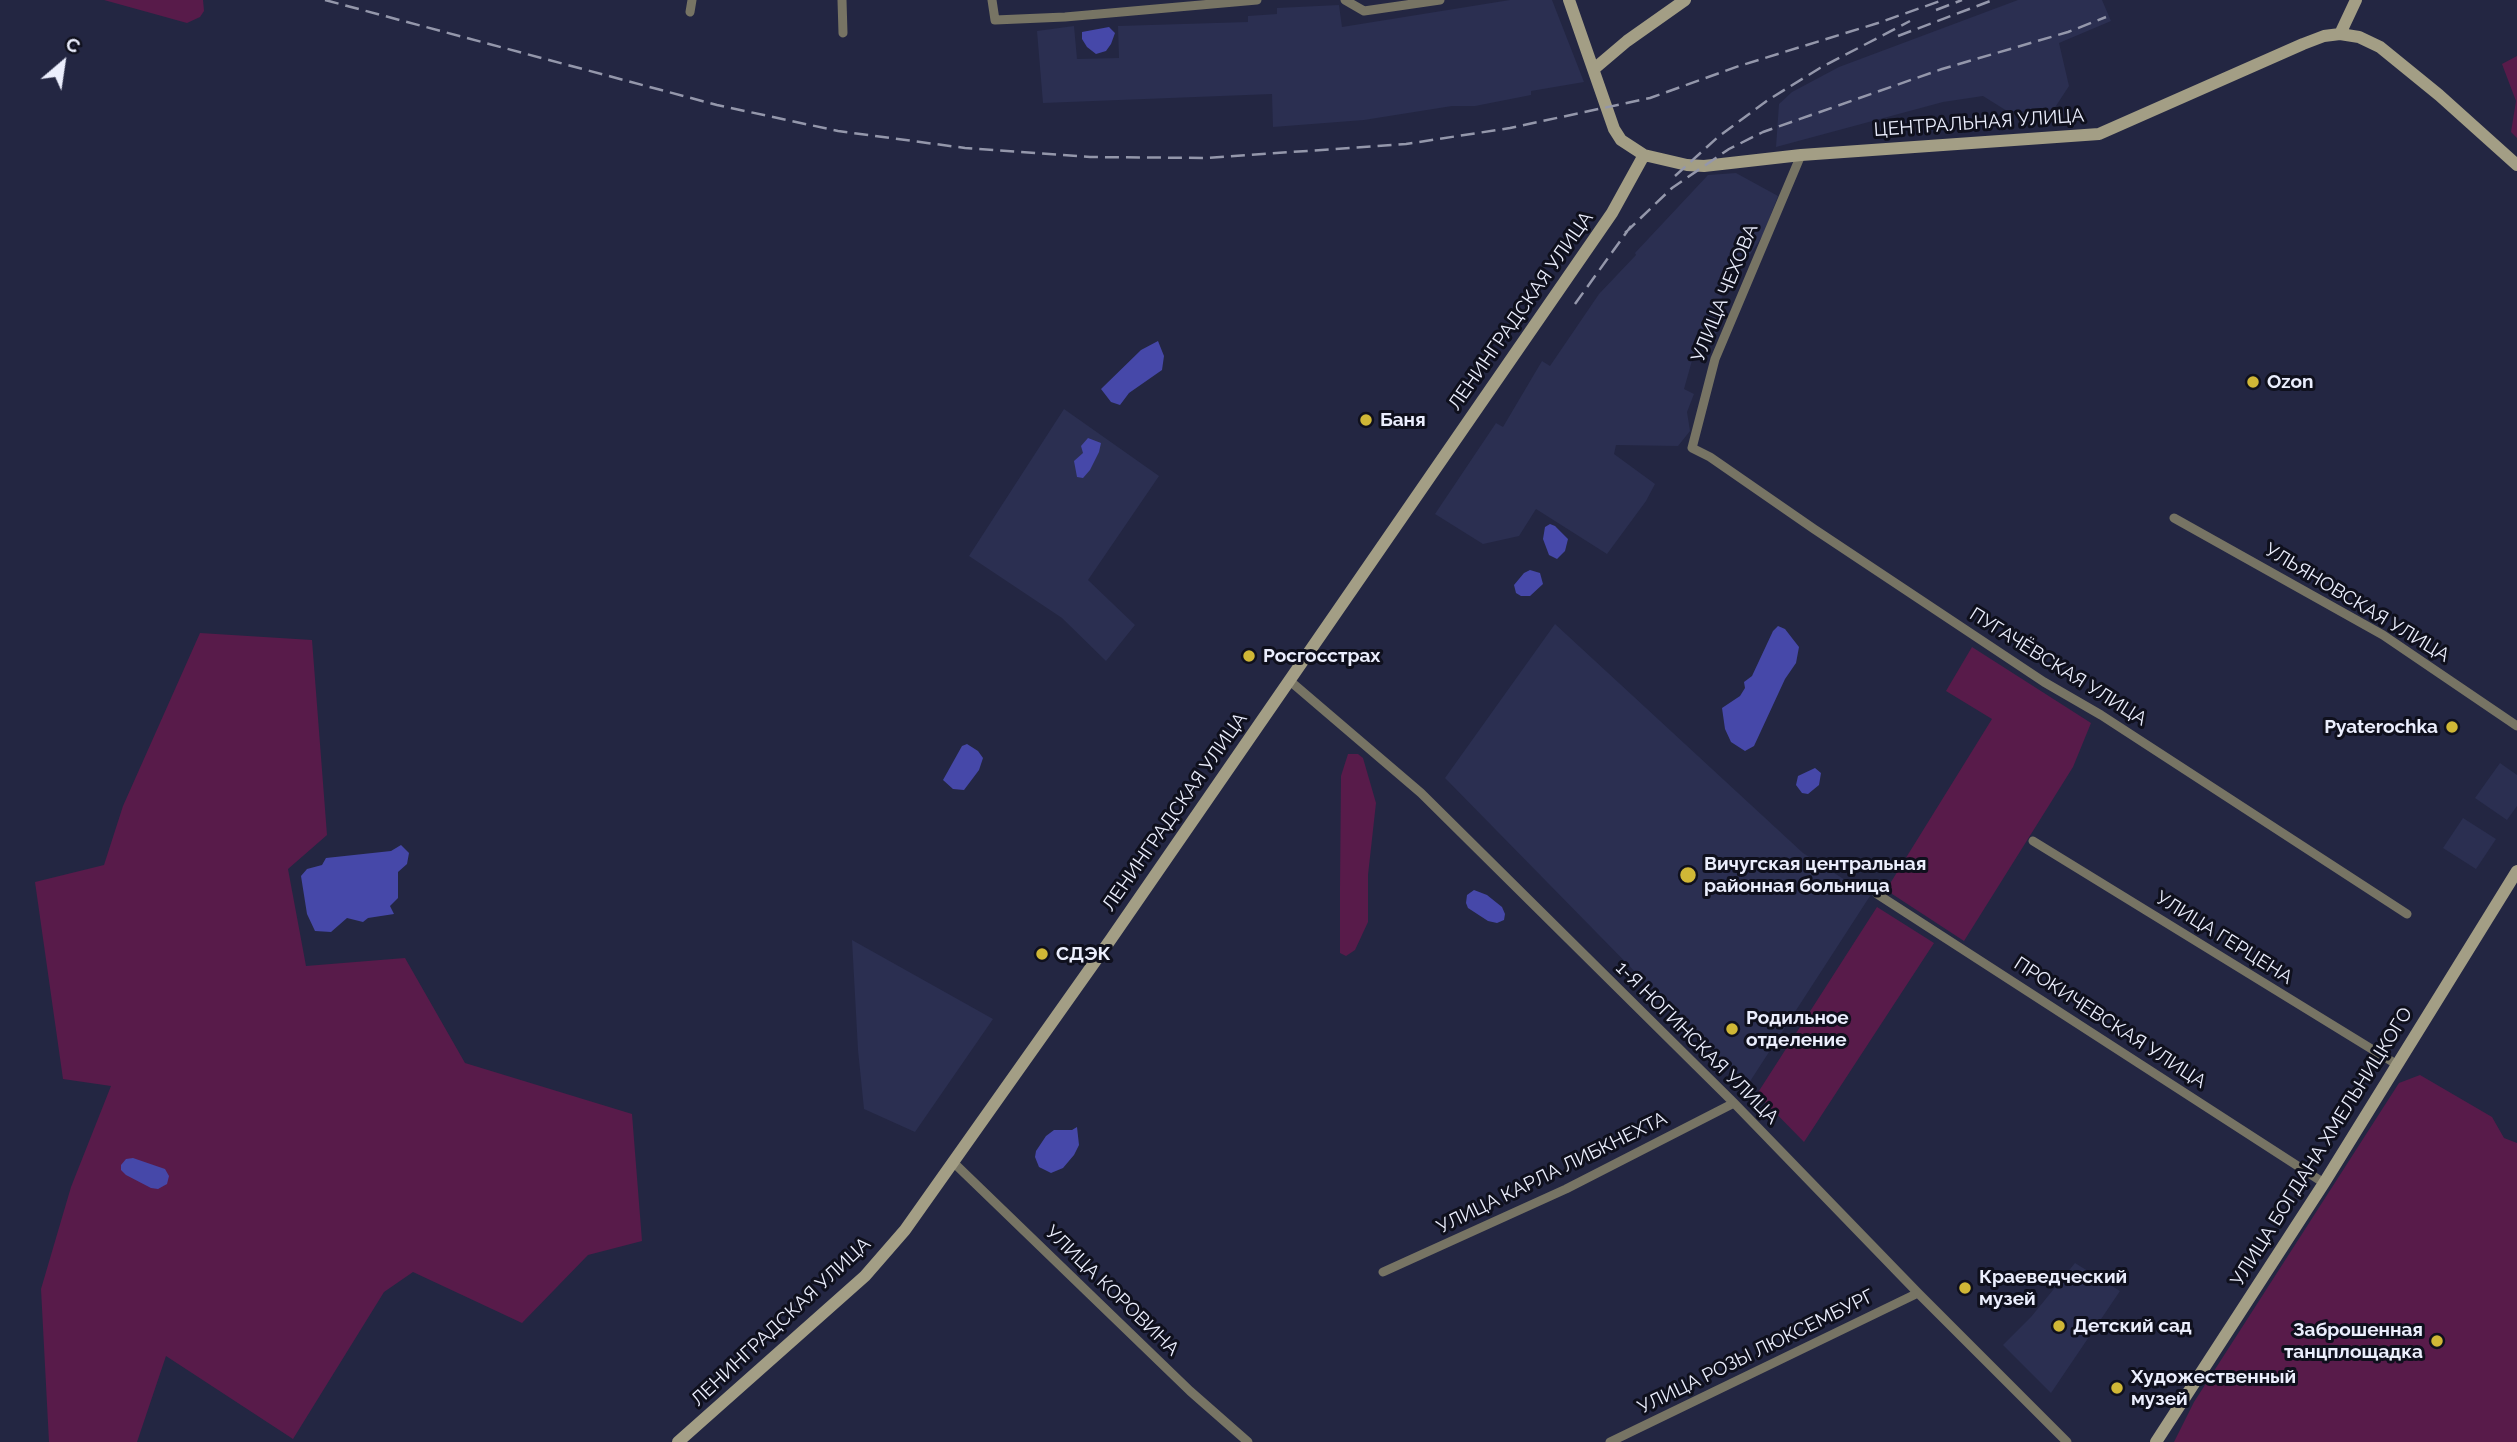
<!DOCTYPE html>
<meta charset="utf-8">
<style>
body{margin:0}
#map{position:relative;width:2517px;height:1442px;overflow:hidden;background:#232642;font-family:Raleway,sans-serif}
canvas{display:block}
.north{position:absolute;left:28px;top:28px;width:70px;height:70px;-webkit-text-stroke:5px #0f101d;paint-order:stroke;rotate:29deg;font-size:19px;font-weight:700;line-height:28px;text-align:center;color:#ebeefd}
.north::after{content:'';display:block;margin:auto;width:24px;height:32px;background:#ebeefd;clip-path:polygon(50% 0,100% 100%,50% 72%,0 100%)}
</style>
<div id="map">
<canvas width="2517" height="1442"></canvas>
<div class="north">С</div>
</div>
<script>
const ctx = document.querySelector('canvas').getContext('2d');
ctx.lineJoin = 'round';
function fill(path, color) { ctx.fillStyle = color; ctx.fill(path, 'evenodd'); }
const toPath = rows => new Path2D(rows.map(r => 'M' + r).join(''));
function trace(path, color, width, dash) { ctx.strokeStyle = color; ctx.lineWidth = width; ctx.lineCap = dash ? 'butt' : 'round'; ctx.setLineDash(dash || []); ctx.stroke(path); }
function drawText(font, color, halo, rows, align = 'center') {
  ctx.font = font + ' Raleway,sans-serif'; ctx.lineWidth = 6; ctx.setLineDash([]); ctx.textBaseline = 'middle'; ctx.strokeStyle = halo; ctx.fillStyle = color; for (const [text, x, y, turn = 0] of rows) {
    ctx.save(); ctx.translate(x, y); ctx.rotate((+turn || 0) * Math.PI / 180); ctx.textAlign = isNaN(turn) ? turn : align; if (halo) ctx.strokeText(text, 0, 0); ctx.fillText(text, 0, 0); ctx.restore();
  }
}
fill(toPath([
 [1510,0,1552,0,1584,82,1531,91,1531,95,1475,106,1452,106,1364,120,1273,127,1272,94,1043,103,1037,31,1074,26,1077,59,1119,58,1118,26,1248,22,1248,16,1277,14,1277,8,1339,5,1342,27],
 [2018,0,2102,0,2111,21,2059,43,2069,86,2052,112,2007,111,1983,96,1943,102,1776,147,1779,104,1792,92,1839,67],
 [1736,173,1778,196,1763,235,1722,297,1717,332,1693,357,1684,389,1694,394,1687,412,1690,431,1678,446,1616,445,1614,454,1655,484,1646,501,1607,554,1536,509,1519,536,1483,544,1435,514,1496,423,1503,427,1542,361,1550,366,1599,294,1636,255,1635,253,1708,175],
 [1064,409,1159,476,1088,580,1135,625,1106,661,1062,618,969,556],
 [1555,624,1803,853,1870,896,1747,1086,1445,778],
 [2500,763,2517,775,2517,806,2507,820,2475,798],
 [2463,818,2496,839,2476,869,2443,848],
 [852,940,993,1019,915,1132,864,1109,858,1050],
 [2075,1263,2120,1291,2051,1393,2003,1345,2031,1317]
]), '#2b2f51');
fill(toPath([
 [104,0,203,0,204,11,200,17,187,23],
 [2517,56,2517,138,2511,132,2516,101,2502,64],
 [200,633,312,640,327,835,288,869,306,966,405,958,465,1063,632,1114,642,1241,588,1255,522,1323,413,1272,384,1292,293,1439,166,1356,137,1442,49,1442,41,1289,71,1187,111,1086,63,1079,35,882,104,865,123,806],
 [1972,647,2091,723,2073,767,1964,941,1886,890,1992,719,1946,691],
 [1348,754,1358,754,1363,758,1376,803,1368,875,1368,922,1355,950,1346,956,1340,953,1340,886,1341,776],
 [1877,907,1934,943,1804,1142,1757,1094],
 [2420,1075,2492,1117,2504,1138,2517,1143,2517,1442,2174,1442,2194,1402,2399,1083]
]), '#581b4a');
fill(toPath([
 [1109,27,1115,33,1111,44,1106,51,1096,54,1087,47,1082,39,1082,32],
 [1158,341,1164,356,1162,370,1129,393,1120,405,1111,402,1101,389,1141,350],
 [1088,438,1101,443,1099,452,1090,470,1083,478,1077,477,1074,461,1083,453,1081,446],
 [1550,524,1555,526,1568,539,1565,551,1557,559,1549,555,1543,539,1545,527],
 [1530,570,1540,573,1543,584,1530,596,1521,596,1516,593,1514,585,1524,573],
 [1778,626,1785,629,1799,647,1796,663,1785,679,1754,746,1745,751,1731,742,1725,729,1722,708,1740,696,1745,688,1744,682,1752,676,1773,631],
 [967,744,978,751,983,758,979,770,964,790,953,789,943,780,962,746],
 [1815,768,1821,773,1819,785,1808,794,1802,793,1796,785,1798,776],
 [401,845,409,853,407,864,398,872,398,898,390,906,394,914,368,918,363,922,347,918,331,932,315,931,307,914,301,876,307,869,322,865,326,858,391,851],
 [1474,890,1487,895,1502,907,1505,914,1504,920,1497,923,1488,921,1468,908,1466,903,1467,895],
 [1077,1127,1079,1145,1074,1155,1063,1168,1051,1173,1039,1167,1035,1157,1036,1151,1046,1136,1054,1130,1072,1130],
 [133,1158,165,1169,169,1176,167,1184,158,1189,151,1188,126,1175,121,1170,121,1165,126,1159]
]), '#4648a9');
trace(toPath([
 [842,0,843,33],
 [992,0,995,20,1065,17,1257,0],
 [1345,0,1364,11,1440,0],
 [690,12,692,0],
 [1801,155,1715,359,1692,448,1710,457,1814,529,2044,682,2101,715,2407,914],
 [2174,518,2383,635,2517,726],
 [1290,681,1421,793,1734,1103,1918,1293,2067,1442],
 [2033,841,2396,1064],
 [1877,894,2324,1183],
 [954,1163,1190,1391,1248,1442],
 [1383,1272,1566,1189,1734,1103],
 [1610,1442,1918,1293]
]), '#777464', 9);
trace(toPath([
 [1569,0,1614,129,1621,140,1644,155,1687,165,1704,166,1801,155,2099,134,2303,44,2324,36,2340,34,2359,37,2380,47,2439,95,2517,165],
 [2340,34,2356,0],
 [1594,69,1627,41,1685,0],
 [678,1442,865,1276,905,1230,1111,939,1612,213,1644,155],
 [2156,1442,2324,1183,2517,871]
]), '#a39e85', 12);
trace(toPath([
 [325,0,717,105,838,131,965,148,1090,157,1206,158,1406,144,1510,128,1650,98,1739,66,1878,23,1943,0],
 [1936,10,1962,0],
 [1898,36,1993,0],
 [1675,176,1718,137,1768,100,1820,68,1910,21],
 [1625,233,1672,188,1729,149,1763,132,1942,69,2068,32,2106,17],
 [1575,304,1631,226]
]), '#9497ab', 2.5, [14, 7]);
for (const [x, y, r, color] of [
 [2253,382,7,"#d0b736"],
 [1366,420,7,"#d0b736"],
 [1249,656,7,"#d0b736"],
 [2452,727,7,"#d0b736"],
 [1688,875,9,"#d0b736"],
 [1042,954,7,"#d0b736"],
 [1732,1029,7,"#d0b736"],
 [1965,1288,7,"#d0b736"],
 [2059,1326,7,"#d0b736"],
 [2437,1341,7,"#d0b736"],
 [2117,1388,7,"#d0b736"]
]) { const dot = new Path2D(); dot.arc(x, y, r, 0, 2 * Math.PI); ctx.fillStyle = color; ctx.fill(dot); trace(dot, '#0f101d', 2.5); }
drawText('19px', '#ebeefd', '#0f101d', [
 ["ЦЕНТРАЛЬНАЯ УЛИЦА",1979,123,-4],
 ["УЛИЦА ЧЕХОВА",1725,293,-68],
 ["ЛЕНИНГРАДСКАЯ УЛИЦА",1521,311,-55],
 ["УЛЬЯНОВСКАЯ УЛИЦА",2357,603,31],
 ["ПУГАЧЁВСКАЯ УЛИЦА",2058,667,32],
 ["ЛЕНИНГРАДСКАЯ УЛИЦА",1175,812,-55],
 ["УЛИЦА ГЕРЦЕНА",2224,938,32],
 ["ПРОКИЧЕВСКАЯ УЛИЦА",2110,1023,33],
 ["1-Я НОГИНСКАЯ УЛИЦА",1697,1043,45],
 ["УЛИЦА БОГДАНА ХМЕЛЬНИЦКОГО",2322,1147,-58],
 ["УЛИЦА КАРЛА ЛИБКНЕХТА",1552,1173,-26],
 ["УЛИЦА КОРОВИНА",1112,1291,44],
 ["ЛЕНИНГРАДСКАЯ УЛИЦА",781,1322,-43],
 ["УЛИЦА РОЗЫ ЛЮКСЕМБУРГ",1756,1352,-26]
]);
drawText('bold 19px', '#ebeefd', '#0f101d', [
 ["Ozon",2267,382],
 ["Баня",1380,420],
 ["Росгосстрах",1263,656],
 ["Pyaterochka",2438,727,"right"],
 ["Вичугская центральная",1704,864],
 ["районная больница",1704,886],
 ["СДЭК",1056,954],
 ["Родильное",1746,1018],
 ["отделение",1746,1040],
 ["Краеведческий",1979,1277],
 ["музей",1979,1299],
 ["Детский сад",2073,1326],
 ["Заброшенная",2423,1330,"right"],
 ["танцплощадка",2423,1352,"right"],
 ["Художественный",2131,1377],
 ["музей",2131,1399]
], 'left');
</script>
